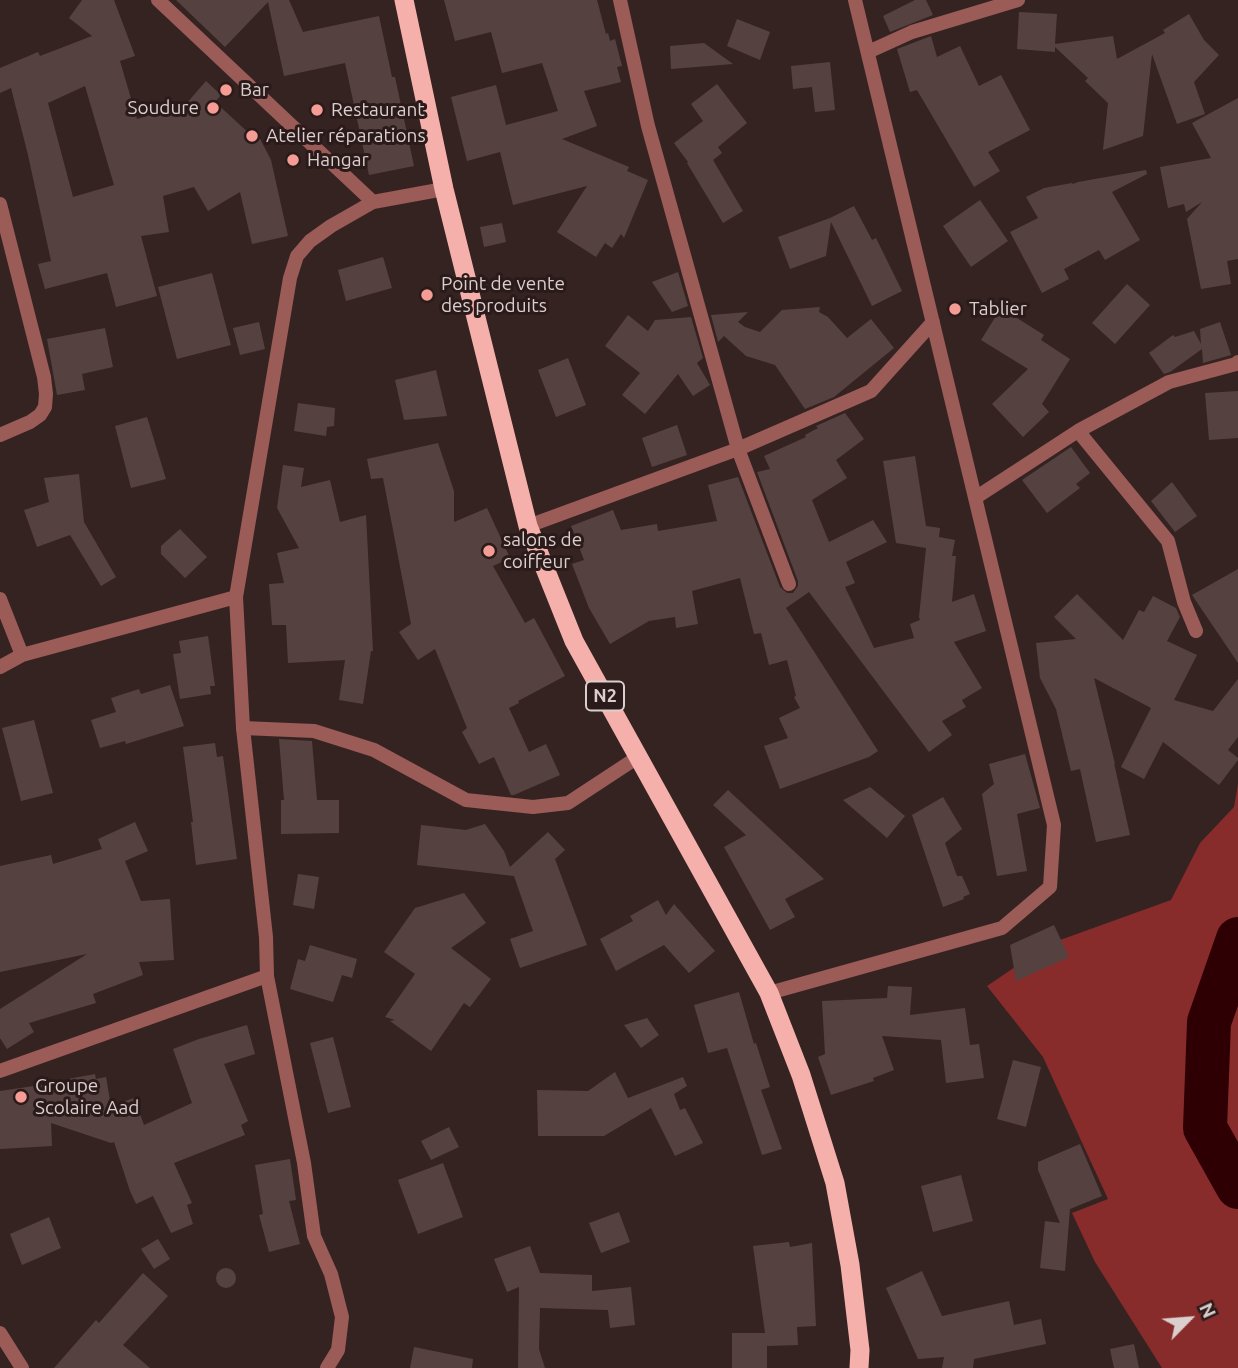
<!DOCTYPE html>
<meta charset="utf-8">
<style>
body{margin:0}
#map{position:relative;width:1238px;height:1368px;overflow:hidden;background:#352322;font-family:Ubuntu,sans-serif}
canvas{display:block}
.north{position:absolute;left:1154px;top:1284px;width:70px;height:70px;-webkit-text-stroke:5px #2a1a19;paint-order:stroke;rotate:65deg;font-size:19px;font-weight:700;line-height:28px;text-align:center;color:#dbcfce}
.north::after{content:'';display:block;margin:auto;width:24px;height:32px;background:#dbcfce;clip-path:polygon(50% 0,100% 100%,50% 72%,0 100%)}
</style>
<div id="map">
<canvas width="1238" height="1368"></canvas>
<div class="north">N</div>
</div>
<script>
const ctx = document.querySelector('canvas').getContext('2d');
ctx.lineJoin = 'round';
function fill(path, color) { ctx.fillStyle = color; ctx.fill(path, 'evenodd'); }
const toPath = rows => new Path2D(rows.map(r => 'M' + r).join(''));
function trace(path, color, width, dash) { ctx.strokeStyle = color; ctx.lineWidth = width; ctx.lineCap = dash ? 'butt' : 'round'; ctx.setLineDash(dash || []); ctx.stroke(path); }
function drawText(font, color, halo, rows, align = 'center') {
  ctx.font = font + ' Ubuntu,sans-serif'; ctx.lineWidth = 6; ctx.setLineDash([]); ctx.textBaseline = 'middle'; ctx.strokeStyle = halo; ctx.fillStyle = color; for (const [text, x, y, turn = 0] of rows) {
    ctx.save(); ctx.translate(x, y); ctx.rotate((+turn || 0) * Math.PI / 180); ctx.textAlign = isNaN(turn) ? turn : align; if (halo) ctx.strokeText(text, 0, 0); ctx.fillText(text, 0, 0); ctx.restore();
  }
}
fill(toPath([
 [1238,784,1238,1368,1162,1368,1095,1262,1072,1213,1108,1199,1073,1123,1043,1057,987,986,1049,944,1171,900,1200,843,1234,807]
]), '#882b2b');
trace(toPath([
 [1238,939,1209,1022,1205,1128,1238,1187]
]), '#2f0003', 44);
fill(toPath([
 [82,0,114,0,135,56,120,61,137,119,186,104,206,81,221,95,215,102,251,135,256,131,271,160,288,236,252,244,240,192,208,211,194,187,163,196,169,232,141,236,157,296,116,307,107,273,45,289,38,264,51,261,28,155,11,88,0,93,0,68,38,52,40,56,92,36,69,18],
 [85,86,114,185,73,197,48,103],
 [176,0,289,0,303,32,379,16,392,77,395,77,414,166,369,175,345,63,284,76,268,2,225,47],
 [444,0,597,0,606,34,608,33,610,41,615,39,622,66,617,67,621,82,584,91,597,126,562,139,629,167,627,171,648,180,624,238,621,234,612,248,605,243,596,257,557,232,587,186,513,205,500,152,467,161,451,97,496,85,506,125,558,111,542,63,502,73,491,32,455,41],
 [915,0,926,0,933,15,890,32,883,16],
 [1019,12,1057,14,1055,44,1113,36,1117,59,1165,33,1163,30,1189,14,1204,40,1219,55,1194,82,1205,114,1177,124,1152,54,1143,136,1103,150,1108,103,1085,81,1088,78,1055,47,1055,52,1017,49],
 [737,19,770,32,760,60,727,46],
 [931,36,937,57,960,46,979,86,1001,75,1030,130,988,152,1000,171,974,187,917,90,910,92,897,49],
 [704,43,733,64,671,69,670,46],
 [830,62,835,110,815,112,812,87,793,89,791,66],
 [717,84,747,123,718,147,722,153,713,160,743,211,723,223,687,163,688,162,674,143,703,121,691,104],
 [1238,98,1238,259,1227,261,1231,284,1201,289,1187,219,1202,202,1186,212,1184,204,1168,208,1160,167,1211,158,1192,123],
 [1146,170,1147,174,1112,192,1140,240,1105,260,1099,250,1064,269,1069,279,1042,293,1010,232,1038,218,1026,197,1044,188,1072,183,1073,184,1078,182],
 [980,200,1008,241,971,267,943,226],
 [854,206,872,240,876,238,902,291,872,306,831,222,826,256,790,269,778,237,830,218],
 [502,223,506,242,484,247,480,227],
 [383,257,392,288,346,301,338,270],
 [678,272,688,306,672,312,652,282],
 [212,273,231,345,177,359,158,287],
 [1127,284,1150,305,1115,344,1092,323],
 [820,307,819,312,828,317,847,338,871,319,894,348,834,397,805,409,775,365,746,356,724,336,718,342,711,315,748,312,738,322,745,327,760,332,782,310],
 [1001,308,1044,335,1041,340,1070,359,1042,404,1049,412,1023,437,992,404,1028,369,981,340],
 [628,315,648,331,655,320,691,317,703,358,697,363,710,385,693,396,678,374,645,414,622,395,640,373,605,346],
 [259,322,265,349,240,355,233,328],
 [1220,322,1231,355,1203,363,1202,349,1170,372,1164,374,1149,353,1173,335,1175,337,1194,331,1201,344,1200,329],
 [105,328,113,367,82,374,85,390,57,395,47,339],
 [568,358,586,405,556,417,538,370],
 [436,370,447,416,404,420,395,380],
 [1238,391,1238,438,1209,440,1205,393],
 [298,403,335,408,334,426,327,427,326,436,294,431],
 [845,413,864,439,836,460,847,478,812,500,829,542,873,520,887,542,846,562,855,583,845,587,874,648,914,638,910,624,920,620,919,617,926,548,896,543,883,461,915,456,926,526,940,528,939,537,955,540,952,556,956,556,952,602,974,594,986,631,954,642,982,688,962,700,966,707,942,721,952,735,929,752,809,592,786,608,878,751,869,757,780,789,764,746,788,738,779,718,800,708,794,697,796,696,787,660,769,665,761,633,754,634,740,578,692,591,698,624,676,628,675,617,649,621,610,644,589,608,572,564,584,560,571,526,613,510,621,530,657,524,658,531,717,521,708,485,738,477,780,587,787,593,793,593,798,586,798,581,757,472,770,469,764,456,806,437,805,435,818,428,816,426],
 [147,417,166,479,131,488,115,426],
 [677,425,687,455,652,467,642,438],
 [438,443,454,491,454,522,487,508,510,558,493,566,525,623,534,618,565,676,518,701,519,703,509,708,529,752,546,744,560,775,514,795,511,795,494,757,479,764,462,732,467,728,435,649,418,660,399,632,411,624,383,478,371,479,367,459],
 [1071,447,1090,473,1076,484,1080,488,1047,513,1022,480],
 [283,465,304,468,301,487,330,480,340,522,366,515,373,651,371,651,363,704,339,700,345,660,288,663,286,625,272,625,269,584,284,583,277,553,299,548,277,508],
 [79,474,84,522,116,577,101,586,70,535,37,547,24,510,49,502,44,478],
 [1172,482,1197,516,1175,532,1151,501],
 [180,529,207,557,185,578,161,554,161,546],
 [1238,569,1238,663,1192,595],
 [1077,594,1123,640,1139,610,1144,612,1153,596,1176,608,1180,617,1167,641,1197,655,1174,700,1213,711,1238,679,1238,737,1228,750,1238,758,1238,760,1219,785,1163,742,1144,779,1121,767,1151,708,1094,678,1115,764,1114,763,1130,835,1096,842,1080,769,1071,771,1056,709,1040,678,1036,643,1076,639,1054,617],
 [208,636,215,686,210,686,211,694,180,699,173,654,181,653,179,641],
 [170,685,184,726,126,744,125,741,100,748,91,720,116,712,111,698,139,689,141,694],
 [34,720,53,793,21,801,2,728],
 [279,739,312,741,317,800,339,800,339,833,281,834,281,800,284,800],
 [215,743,217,757,223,756,237,859,196,865,191,822,193,822,183,747],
 [1025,754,1040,808,1017,814,1027,871,997,876,982,794,994,784,989,764],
 [870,787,905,816,887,838,843,800],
 [728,790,824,879,785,899,795,917,770,930,724,847,746,835,713,805],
 [943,797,962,829,945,843,957,876,962,876,970,894,963,897,964,899,943,907,912,815],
 [135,822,148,851,125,861,141,901,170,899,174,960,139,962,143,975,93,994,96,1003,29,1023,34,1032,7,1049,0,1038,0,1009,87,954,0,972,0,866,51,855,53,864,102,849,98,839],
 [485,824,504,851,510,867,548,832,565,850,555,859,587,945,520,968,510,939,533,931,514,876,417,865,421,825,466,830],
 [298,874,319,877,314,909,293,905],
 [464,893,486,923,451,948,491,979,470,1007,464,1003,431,1051,390,1021,395,1020,385,1017,415,974,384,952,415,908],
 [658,900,666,915,674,904,715,951,689,973,664,945,616,971,600,939,633,921,630,916],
 [1054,925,1069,957,1016,981,1010,945],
 [310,945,357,959,352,978,342,975,333,1002,290,989,298,959,305,961],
 [888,986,912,987,910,1015,965,1008,970,1045,979,1044,984,1078,946,1083,941,1040,882,1036,894,1070,873,1078,874,1081,831,1095,818,1057,825,1054,822,1001,887,998],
 [739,992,754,1044,756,1043,770,1087,761,1090,782,1149,762,1155,727,1048,708,1053,694,1005],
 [647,1018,659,1035,641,1048,624,1025],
 [247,1025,255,1054,224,1064,248,1121,241,1125,245,1135,174,1163,192,1203,187,1205,193,1224,171,1233,153,1196,136,1204,130,1191,114,1142,111,1143,51,1123,52,1146,0,1149,0,1091,68,1081,68,1079,95,1074,96,1079,106,1077,111,1106,134,1098,144,1125,192,1103,173,1049,199,1039],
 [333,1037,351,1107,328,1113,310,1043],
 [1013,1060,1041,1067,1026,1127,997,1119],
 [615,1072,628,1098,683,1077,687,1086,674,1094,680,1110,685,1108,703,1143,675,1156,651,1108,604,1136,538,1136,537,1090,588,1091],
 [449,1127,459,1147,431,1160,421,1141],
 [1080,1144,1102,1196,1070,1209,1065,1271,1040,1268,1045,1221,1060,1223,1038,1170,1038,1162],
 [290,1159,296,1200,289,1201,300,1244,269,1252,259,1215,263,1214,255,1165],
 [443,1163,463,1217,418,1234,398,1180],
 [961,1175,973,1221,933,1232,921,1186],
 [619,1212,630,1242,601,1253,589,1223],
 [49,1217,61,1248,22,1265,10,1234],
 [158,1239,170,1259,154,1269,141,1249],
 [789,1242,790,1247,812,1243,816,1326,797,1327,798,1345,767,1346,767,1368,732,1368,732,1333,765,1333,753,1246],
 [530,1246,540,1273,592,1275,592,1291,631,1287,635,1325,610,1328,608,1310,540,1308,539,1349,545,1368,518,1368,519,1287,507,1292,494,1259],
 '216 1278a10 10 0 1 1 20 0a10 10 0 1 1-20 0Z',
 [922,1271,942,1316,1009,1301,1014,1325,1041,1319,1046,1344,974,1359,973,1368,942,1368,944,1357,918,1359,886,1288],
 [143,1273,168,1296,123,1345,150,1368,54,1368,96,1320,99,1323],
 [1134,1344,1139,1368,1114,1368,1110,1349],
 [414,1347,473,1359,472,1368,410,1368]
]), '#554240');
trace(toPath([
 [158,0,373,202],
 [620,0,648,126,738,449,789,584],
 [868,52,912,32,1018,0],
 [0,204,44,377,46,394,45,407,40,415,30,422,0,435],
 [1078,431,1168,541,1184,602,1196,631],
 [975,498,1078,431,1169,382,1236,364,1238,362],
 [528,526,738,449,871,391,933,322],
 [0,599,22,655],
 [0,667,22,655,236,597],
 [243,728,314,731,374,750,466,800,533,807,568,803,638,757],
 [267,976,304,1163,314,1236,331,1274,342,1317,338,1350,327,1368],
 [769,993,1002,928,1050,887,1054,825,855,0],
 [0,1333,22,1368]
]), '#9b5b57', 14);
trace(toPath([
 [0,1071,267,976,266,937,243,728,236,597,290,278,297,256,310,241,331,226,373,202,444,189]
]), '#9b5b57', 14);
trace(toPath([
 [404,0,444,189,528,526,574,641,769,993,801,1075,835,1183,850,1265,860,1350,859,1368]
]), '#f6b0ac', 19);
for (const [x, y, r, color] of [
 [226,90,7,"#f59c95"],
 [213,108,7,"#f59c95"],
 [317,110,7,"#f59c95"],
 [252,136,7,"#f59c95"],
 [293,160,7,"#f59c95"],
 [427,295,7,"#f59c95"],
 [955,309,7,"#f59c95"],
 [489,551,7,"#f59c95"],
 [21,1097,7,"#f59c95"]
]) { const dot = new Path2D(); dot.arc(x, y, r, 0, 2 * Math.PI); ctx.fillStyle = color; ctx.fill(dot); trace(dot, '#2a1a19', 2.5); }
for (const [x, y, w] of [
 [605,696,38]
]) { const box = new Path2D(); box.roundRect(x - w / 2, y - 14.5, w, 29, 5); ctx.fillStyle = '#2a1a19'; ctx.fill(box); trace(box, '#dbcfce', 2); }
drawText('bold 18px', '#dbcfce', null, [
 ["N2",605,696]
]);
drawText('19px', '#dbcfce', '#2a1a19', [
 ["Bar",240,90],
 ["Soudure",199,108,"right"],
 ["Restaurant",331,110],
 ["Atelier réparations",266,136],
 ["Hangar",307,160],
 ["Point de vente",441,284],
 ["des produits",441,306],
 ["Tablier",969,309],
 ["salons de",503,540],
 ["coiffeur",503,562],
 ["Groupe",35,1086],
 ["Scolaire Aad",35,1108]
], 'left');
</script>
